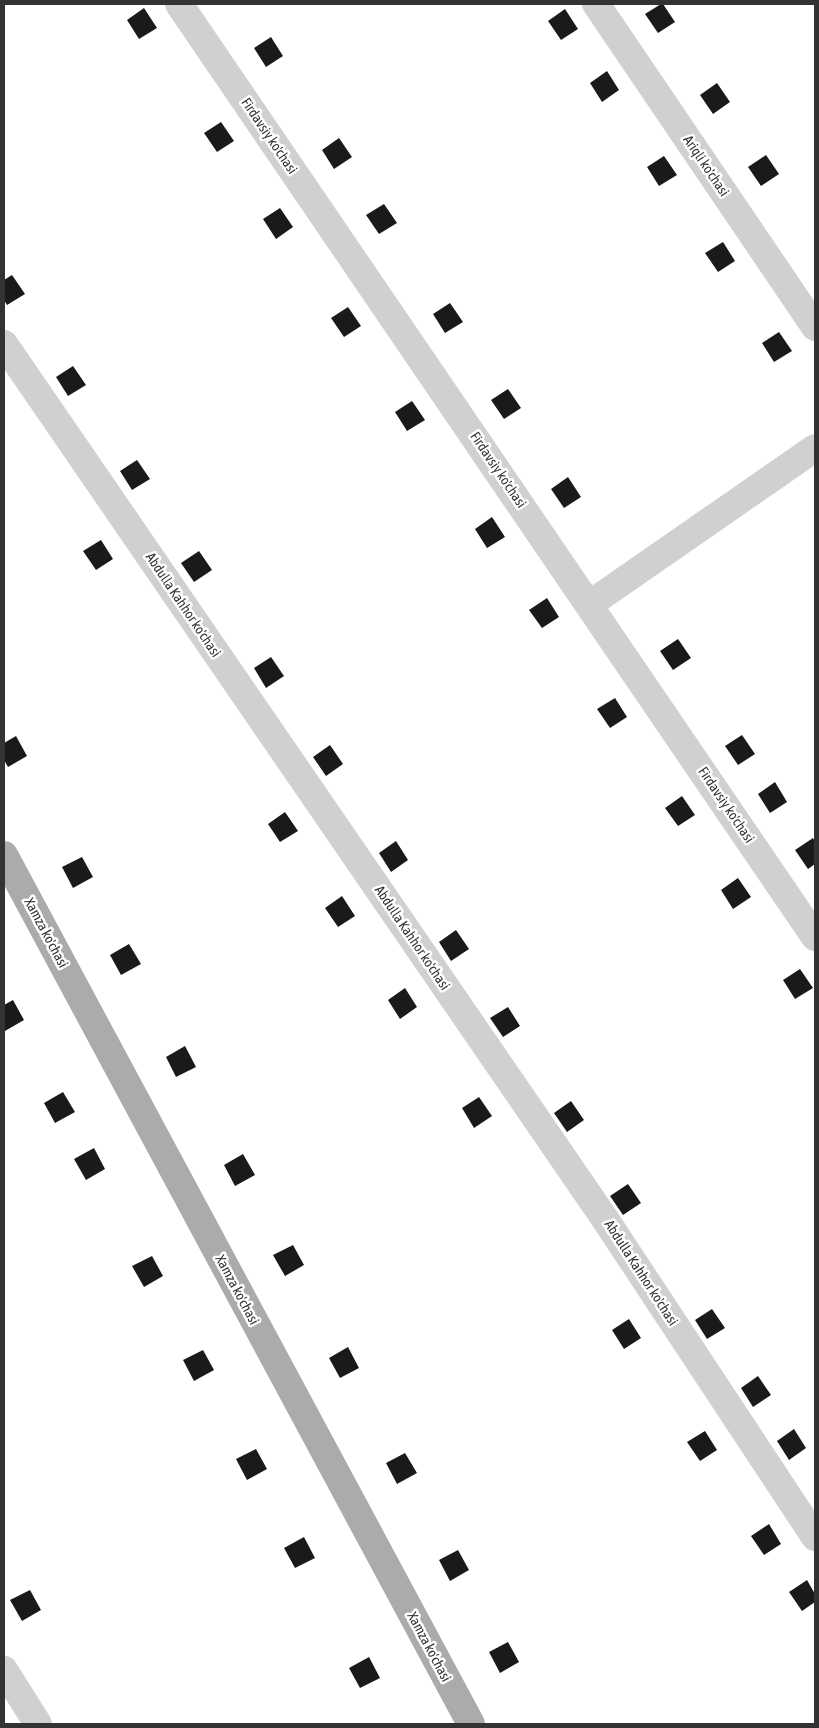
<!DOCTYPE html>
<style>
body{margin:0}
#map{position:relative;width:819px;height:1728px;overflow:hidden;background:#fff;font-family:"Asap Condensed",sans-serif}
canvas{display:block}
.frame{position:absolute;inset:0;border:5px solid #333;pointer-events:none}
</style>
<div id="map">
<canvas width="819" height="1728"></canvas>
<div class="frame"></div>
</div>
<script>
const ctx = document.querySelector('canvas').getContext('2d');
ctx.lineJoin = 'round';
function fill(path, color) { ctx.fillStyle = color; ctx.fill(path, 'evenodd'); }
const toPath = rows => new Path2D(rows.map(r => 'M' + r).join(''));
function trace(path, color, width, dash) { ctx.strokeStyle = color; ctx.lineWidth = width; ctx.lineCap = dash ? 'butt' : 'round'; ctx.setLineDash(dash || []); ctx.stroke(path); }
function drawText(font, color, halo, rows, align = 'center') {
  ctx.font = font + ' "Asap Condensed",sans-serif'; ctx.lineWidth = 5; ctx.setLineDash([]); ctx.textBaseline = 'middle'; ctx.strokeStyle = halo; ctx.fillStyle = color; for (const [text, x, y, turn = 0] of rows) {
    ctx.save(); ctx.translate(x, y); ctx.rotate((+turn || 0) * Math.PI / 180); ctx.textAlign = isNaN(turn) ? turn : align; if (halo) ctx.strokeText(text, 0, 0); ctx.fillText(text, 0, 0); ctx.restore();
  }
}
fill(toPath([
 [661,4,663,4,675,22,658,33,645,14],
 [144,8,157,28,139,39,127,20],
 [565,9,578,29,561,40,548,21],
 [271,37,283,56,266,67,254,48],
 [607,71,619,90,602,102,590,83],
 [717,83,730,102,713,114,700,95],
 [221,122,234,141,217,152,204,133],
 [339,138,352,157,334,169,322,150],
 [766,155,779,174,761,186,748,167],
 [664,156,677,175,659,186,647,167],
 [384,204,397,223,379,234,366,215],
 [280,208,293,227,276,239,263,219],
 [723,242,735,261,718,272,705,253],
 [12,275,25,294,7,305,4,300,4,280],
 [450,303,463,322,445,333,433,314],
 [348,307,361,326,344,337,331,318],
 [779,332,792,351,774,362,762,343],
 [73,366,86,385,68,396,56,377],
 [508,389,521,408,504,419,491,400],
 [412,401,425,420,407,431,395,412],
 [137,460,150,479,132,490,120,471],
 [568,477,581,497,564,508,551,489],
 [492,517,505,537,487,548,475,529],
 [101,540,113,559,96,570,83,551],
 [199,551,212,570,194,582,181,563],
 [547,598,559,617,542,628,529,610],
 [678,639,691,658,673,670,660,651],
 [271,657,284,676,266,688,254,668],
 [615,698,627,717,610,728,597,709],
 [742,735,755,754,738,765,725,746],
 [16,736,27,756,8,767,4,760,4,743],
 [330,745,343,764,326,776,313,757],
 [775,782,787,802,770,813,758,794],
 [682,796,695,815,678,826,665,808],
 [285,812,298,831,280,842,268,824],
 [813,838,815,842,815,864,808,869,795,850],
 [396,841,408,860,391,872,379,853],
 [82,857,93,877,73,888,62,867],
 [738,878,751,897,733,909,721,890],
 [342,896,355,916,338,927,325,908],
 [456,930,469,949,451,961,439,942],
 [129,944,141,964,121,975,110,955],
 [800,969,813,988,795,999,783,980],
 [405,988,417,1007,400,1019,388,1000],
 [13,1000,24,1020,5,1031,4,1005],
 [508,1007,520,1026,503,1037,490,1018],
 [185,1046,196,1067,176,1077,166,1057],
 [63,1092,75,1112,55,1123,44,1103],
 [479,1097,492,1116,474,1128,462,1108],
 [571,1101,584,1120,567,1132,554,1113],
 [94,1148,105,1169,86,1180,74,1159],
 [243,1154,255,1175,235,1186,224,1165],
 [628,1184,641,1203,623,1215,610,1196],
 [293,1245,304,1265,285,1276,273,1255],
 [152,1256,163,1276,144,1287,132,1266],
 [712,1309,725,1328,707,1339,695,1320],
 [629,1319,641,1338,624,1349,612,1330],
 [348,1347,359,1368,340,1378,329,1358],
 [203,1350,214,1370,194,1381,183,1360],
 [758,1376,771,1395,753,1407,741,1388],
 [794,1429,806,1448,789,1460,777,1441],
 [705,1431,717,1450,700,1461,687,1442],
 [256,1449,267,1469,247,1480,236,1459],
 [405,1453,417,1473,397,1484,386,1463],
 [769,1524,781,1544,764,1555,751,1536],
 [304,1537,315,1558,295,1568,284,1548],
 [458,1550,469,1570,450,1581,439,1560],
 [807,1580,815,1594,815,1602,802,1611,789,1592],
 [30,1590,41,1610,22,1621,10,1600],
 [508,1642,519,1662,500,1673,489,1652],
 [369,1657,380,1678,360,1688,349,1668]
]), '#1a1a1a');
trace(toPath([
 [179,4,815,937],
 [596,4,815,327],
 [4,344,605,1219,815,1537],
 [590,604,815,448],
 [4,1670,38,1724]
]), '#d0d0d0', 28);
trace(toPath([
 [4,855,471,1724]
]), '#ababab', 28);
drawText('14px', '#333', '#fff', [
 ["Firdavsiy ko'chasi",269,136,56],
 ["Ariqli ko'chasi",706,166,56],
 ["Firdavsiy ko'chasi",498,470,56],
 ["Abdulla Kahhor ko'chasi",183,605,56],
 ["Firdavsiy ko'chasi",726,805,56],
 ["Xamza ko'chasi",46,933,62],
 ["Abdulla Kahhor ko'chasi",412,938,56],
 ["Abdulla Kahhor ko'chasi",641,1273,57],
 ["Xamza ko'chasi",237,1290,62],
 ["Xamza ko'chasi",429,1647,62]
]);
</script>
